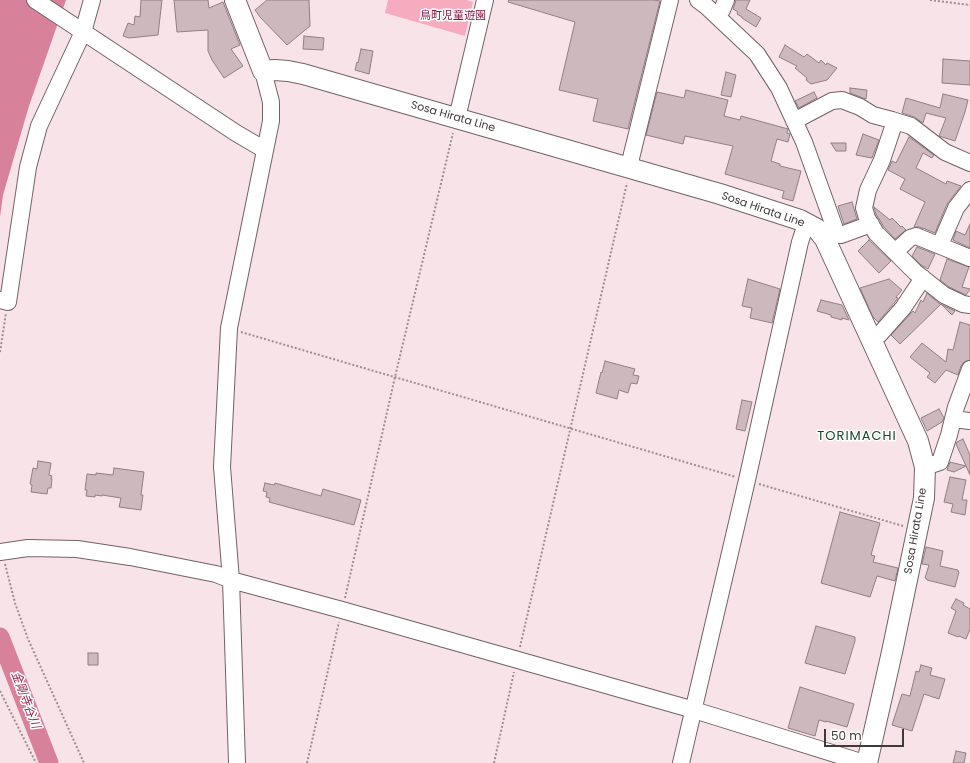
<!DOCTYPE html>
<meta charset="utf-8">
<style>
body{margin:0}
#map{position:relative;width:970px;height:763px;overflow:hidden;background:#f8e4e8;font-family:Poppins,sans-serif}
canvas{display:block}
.scale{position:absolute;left:824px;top:729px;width:80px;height:18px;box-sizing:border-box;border:2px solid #41393a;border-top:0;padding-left:5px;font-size:12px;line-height:14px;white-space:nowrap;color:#41393a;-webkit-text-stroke:3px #fff;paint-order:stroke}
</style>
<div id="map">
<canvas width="970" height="763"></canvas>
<div class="scale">50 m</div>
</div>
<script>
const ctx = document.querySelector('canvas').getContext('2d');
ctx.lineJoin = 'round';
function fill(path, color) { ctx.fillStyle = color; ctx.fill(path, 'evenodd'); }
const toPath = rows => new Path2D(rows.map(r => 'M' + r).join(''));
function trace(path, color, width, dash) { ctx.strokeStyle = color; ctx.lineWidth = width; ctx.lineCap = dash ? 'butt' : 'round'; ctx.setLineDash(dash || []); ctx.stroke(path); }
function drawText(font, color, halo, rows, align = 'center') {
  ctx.font = font + ' Poppins,"Noto Sans JP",sans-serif'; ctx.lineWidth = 3; ctx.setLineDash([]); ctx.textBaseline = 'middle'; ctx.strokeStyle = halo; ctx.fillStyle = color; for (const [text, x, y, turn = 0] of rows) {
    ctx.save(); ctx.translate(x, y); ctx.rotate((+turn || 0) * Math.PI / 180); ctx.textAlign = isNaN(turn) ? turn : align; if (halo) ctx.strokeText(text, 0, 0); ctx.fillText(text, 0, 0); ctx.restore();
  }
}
fill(toPath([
 [388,0,467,0,473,2,465,36,385,13]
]), '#f7abbf');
fill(toPath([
 [0,0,66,0,29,106,3,195,0,217]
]), '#d8819a');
trace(toPath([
 [0,637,49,763]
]), '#d8819a', 19);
const building = toPath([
 [141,0,162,0,158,35,129,38,123,36,128,23,134,25,135,16,140,17,141,0],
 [174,0,208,0,209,8,223,2,240,45,231,49,243,66,224,78,212,60,208,51,208,30,177,32,174,0],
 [267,0,309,0,310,26,287,45,260,17,255,10,267,0],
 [509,0,654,0,660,1,628,129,593,121,598,99,559,90,575,22,508,2,509,0],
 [736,0,750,0,746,9,761,18,756,27,742,18,742,17,737,14,738,12,733,9,736,0],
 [304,36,324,38,323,50,303,49,304,36],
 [785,45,804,57,807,54,819,63,821,60,826,65,827,63,837,68,827,80,811,84,806,80,807,78,795,68,797,66,779,57,785,45],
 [361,49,373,51,369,74,355,70,357,62,358,63,361,49],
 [943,59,970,61,970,85,942,83,943,59],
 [726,72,736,75,731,97,721,95,726,72],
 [850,88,867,90,866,99,850,93,850,88],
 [686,90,728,100,724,116,740,120,741,116,788,129,787,133,790,134,788,142,777,139,771,161,780,164,780,166,801,171,793,201,782,198,784,191,725,174,733,146,685,136,683,144,646,135,657,92,684,98,686,90],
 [814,92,817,98,799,108,795,101,814,92],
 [943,94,968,100,965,112,955,141,939,136,946,118,926,113,923,123,914,117,902,113,906,98,940,108,943,94],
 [863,134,879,140,872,158,856,155,863,134],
 [909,137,934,155,932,158,923,153,916,168,946,184,947,181,961,186,947,204,935,233,925,229,925,228,924,229,919,227,914,227,925,202,900,189,905,179,888,170,892,161,896,163,909,137],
 [831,143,846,143,846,151,836,151,831,143],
 [852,202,857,219,844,224,838,206,852,202],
 [874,207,890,220,892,218,901,227,902,226,906,230,895,239,884,227,876,214,874,207],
 [970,224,970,248,953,240,956,231,965,235,970,224],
 [869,240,891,261,879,273,858,251,869,240],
 [917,247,935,254,928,269,921,265,912,256,917,247],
 [947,259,969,267,962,287,970,289,966,295,949,287,940,280,947,259],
 [748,279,780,289,772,323,750,318,752,308,742,306,748,279],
 [889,279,902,290,896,297,898,298,895,302,878,322,873,317,860,288,889,279],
 [927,293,940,304,955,311,952,315,941,304,900,344,891,335,913,311,915,313,921,300,923,302,927,293],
 [821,300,842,305,849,320,842,318,842,320,831,317,831,315,817,311,821,300],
 [960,322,970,325,970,360,964,362,961,366,958,375,946,370,935,383,927,377,930,373,910,357,922,343,946,362,948,349,953,350,960,322],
 [605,361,635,369,633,375,639,376,637,384,631,383,628,393,619,390,617,399,596,393,601,372,602,373,605,361],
 [742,400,752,402,745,431,736,429,742,400],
 [939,409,944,418,942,422,927,431,921,418,939,409],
 [963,439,970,455,970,475,966,466,954,472,947,470,950,462,966,466,956,444,957,442,963,439],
 [38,461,51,463,49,475,52,476,51,479,52,479,51,488,48,488,47,494,31,492,32,485,30,484,33,468,37,469,38,461],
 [114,468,144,472,141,495,143,495,141,510,119,507,121,498,102,495,102,496,95,495,95,497,86,496,87,490,85,490,87,474,96,475,96,473,113,475,114,468],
 [950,477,966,480,962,500,967,500,965,515,951,512,953,504,944,502,950,477],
 [265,483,274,485,275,483,321,496,323,489,361,500,354,525,269,502,270,498,266,497,267,492,263,491,265,483],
 [840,512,880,523,871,555,875,556,873,562,898,568,895,581,877,576,870,597,821,583,840,512],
 [926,547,943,551,940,566,958,570,958,571,959,572,955,587,927,580,927,579,925,578,929,565,922,564,926,547],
 [956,599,964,603,963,605,970,609,970,629,966,639,959,636,958,637,948,633,956,611,951,608,956,599],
 [816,626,855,637,855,641,845,674,805,663,816,626],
 [88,653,98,653,98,665,88,665,88,653],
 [921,665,932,668,930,675,945,679,939,699,924,694,912,731,892,725,902,694,910,696,916,671,919,672,921,665],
 [800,687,854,704,847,727,826,721,826,722,819,720,815,736,788,728,800,687],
 [956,751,966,753,964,763,953,763,956,751]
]);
fill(building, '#ccb8bd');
trace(building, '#917f83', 1);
const minor = toPath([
 [35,0,236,133,265,150],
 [698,0,706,6,757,54,779,88,804,142,834,226,825,239],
 [717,16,722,10,726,0],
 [457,118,485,0],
 [794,121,832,101,842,100,860,107,873,115,892,120,911,126,945,152,970,163],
 [895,121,882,160,868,190,864,208,867,218,876,233,915,272,944,295,963,304,970,305],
 [631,168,631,158,670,0],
 [829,234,841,235,871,224],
 [940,245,956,208,970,190],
 [895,252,910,238,916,236,970,258],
 [0,300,8,302,28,167,39,126,83,32,92,0],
 [870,338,879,335,903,308,923,278],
 [953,419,970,421],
 [925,467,940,462,949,435,956,407,970,369],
 [0,552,28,548,77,549,130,557,216,574,231,580,342,610,694,710,864,763],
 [237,763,231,580,222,467,229,328,271,121,271,102,263,71],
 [681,763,747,480,800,242,806,224]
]);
const major = toPath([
 [235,0,263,71,275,70,288,71,303,74,720,194,800,220,817,229,825,239,918,441,925,467,924,498,892,652,867,763]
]);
trace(minor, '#736166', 18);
trace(major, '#736166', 22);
trace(toPath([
 [930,0,970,5],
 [241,332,736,477],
 [0,352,6,313],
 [759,484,903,526],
 [5,564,15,603,28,639,84,763],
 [345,598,395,377,453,133],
 [520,647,627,183],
 [0,691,36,763],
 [307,763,339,622],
 [494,763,514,672]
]), '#9c8e90', 2, [2, 2]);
trace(minor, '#fff', 16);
trace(major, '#fff', 20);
drawText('11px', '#811943', '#fff', [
 ["鳥町児童遊園",453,16]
]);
drawText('11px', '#41393a', '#fff', [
 ["Sosa Hirata Line",453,117,16],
 ["Sosa Hirata Line",763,210,19],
 ["Sosa Hirata Line",916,531,-80]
]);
drawText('italic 12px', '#8f284f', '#fff', [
 ["金剛寺谷川",25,700,69]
]);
ctx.letterSpacing = '1px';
drawText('13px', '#144927', '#fff', [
 ["TORIMACHI",857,437]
]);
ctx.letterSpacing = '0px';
</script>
